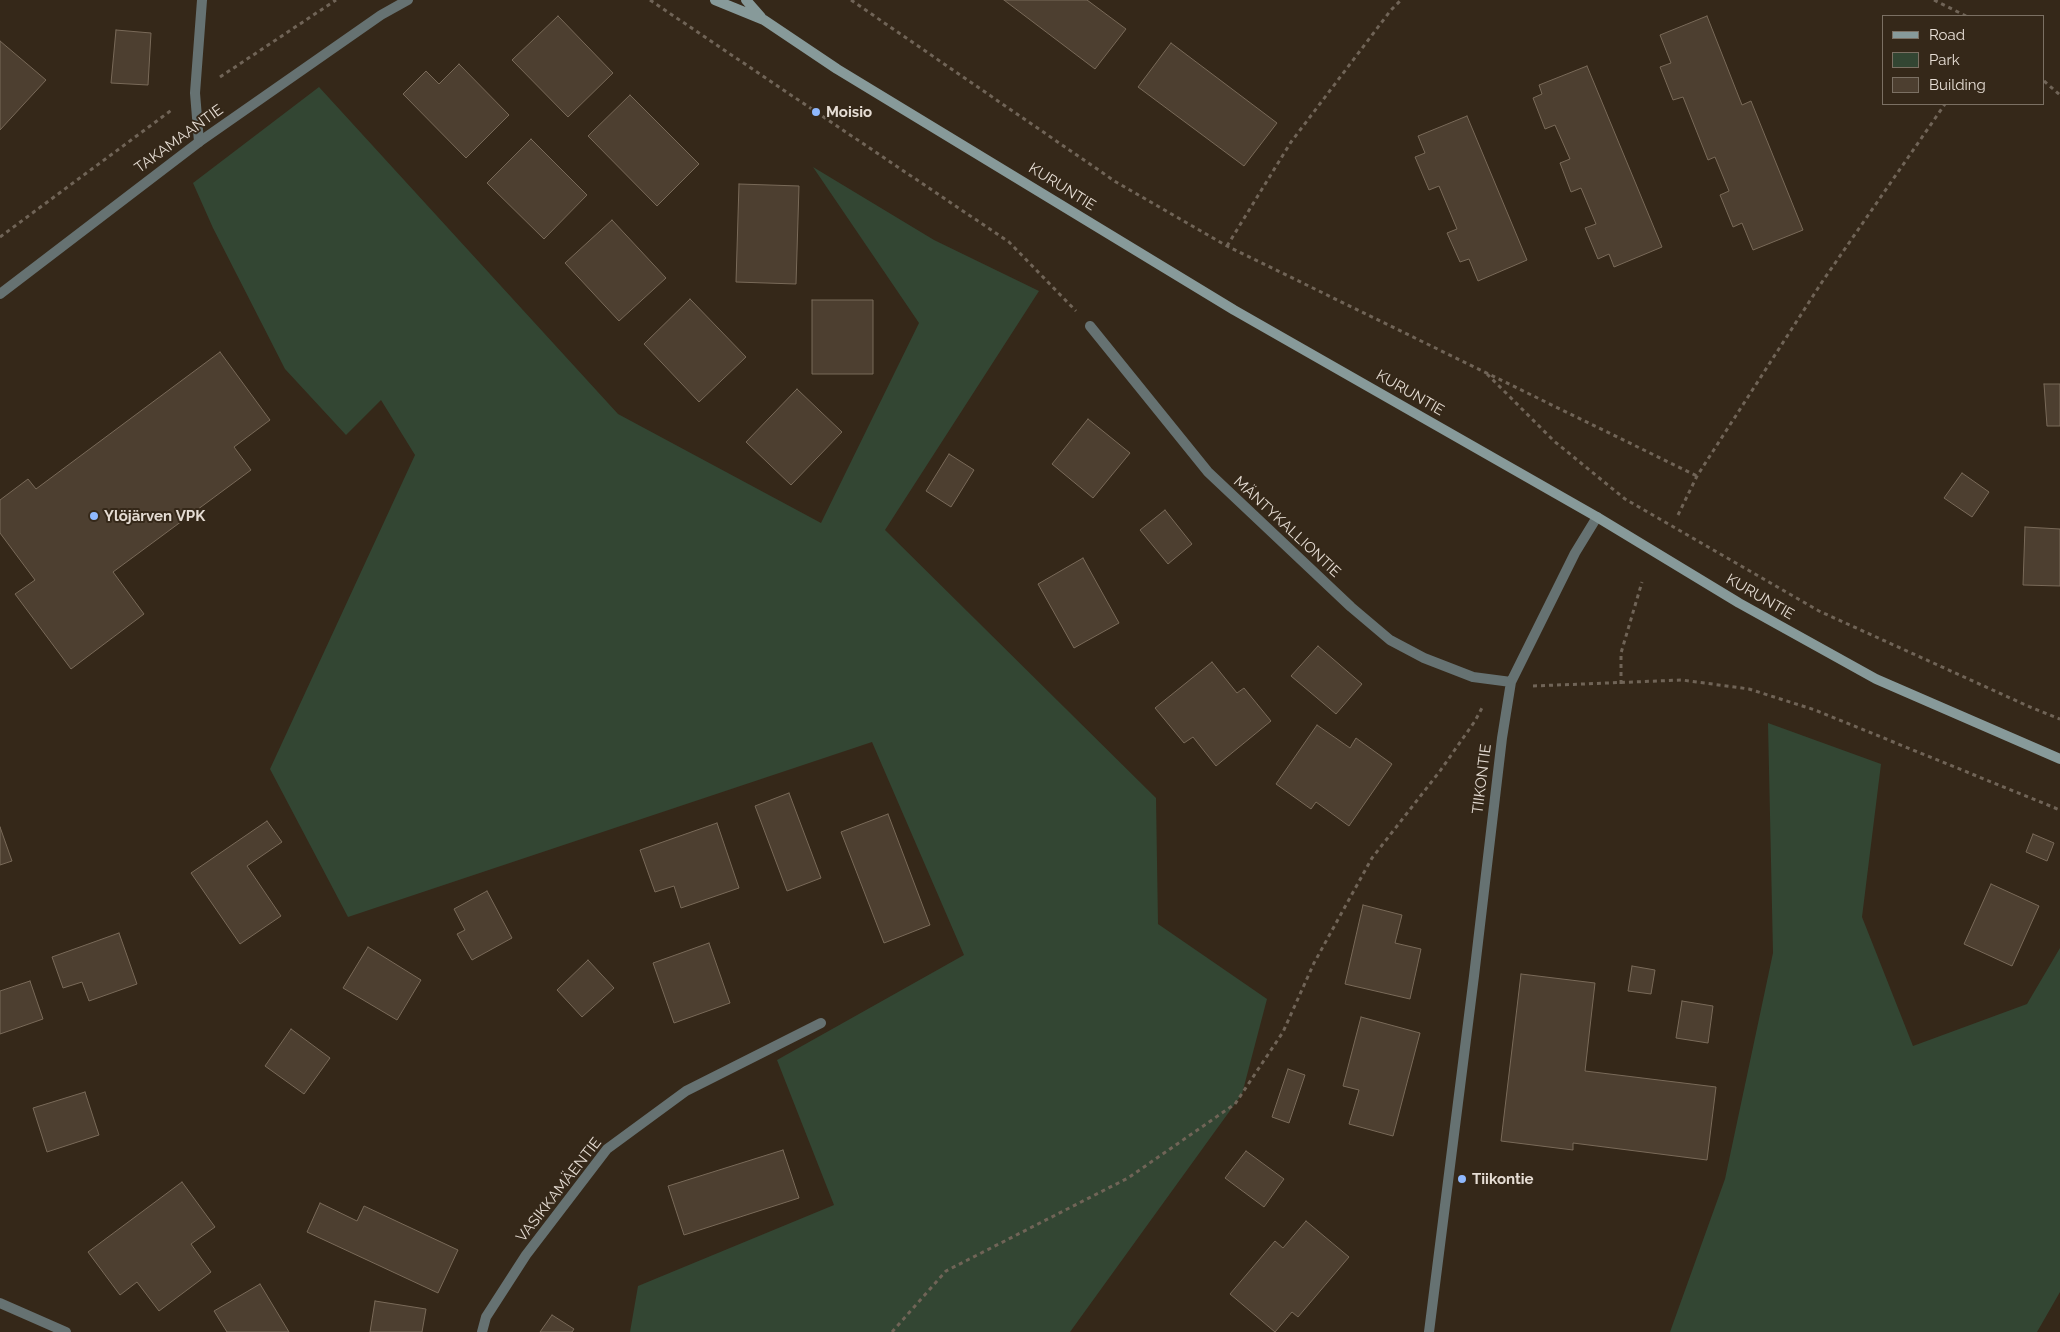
<!DOCTYPE html>
<meta charset="utf-8">
<style>
body{margin:0}
#map{position:relative;width:2060px;height:1332px;overflow:hidden;background:#352819;font-family:Raleway,sans-serif}
canvas{display:block}
.legend{position:absolute;left:1882px;top:15px;width:162px;height:90px;box-sizing:border-box;background:#352819;border:1px solid #7b7063;margin:0;padding:6px 9px;list-style:none;font-size:15px;color:#e5dcd3}
.legend li{display:flex;align-items:center;gap:10px;height:25px}
.legend b{width:25px;border:1px solid #7b7063}
</style>
<div id="map">
<canvas width="2060" height="1332"></canvas>
<ul class="legend">
<li><b style="height:6px;background:#879a9a"></b>Road</li>
<li><b style="height:14px;background:#334633"></b>Park</li>
<li><b style="height:14px;background:#4d3f30"></b>Building</li>
</ul>
</div>
<script>
const ctx = document.querySelector('canvas').getContext('2d');
ctx.lineJoin = 'round';
function fill(path, color) { ctx.fillStyle = color; ctx.fill(path, 'evenodd'); }
const toPath = rows => new Path2D(rows.map(r => 'M' + r).join(''));
function trace(path, color, width, dash) { ctx.strokeStyle = color; ctx.lineWidth = width; ctx.lineCap = dash ? 'butt' : 'round'; ctx.setLineDash(dash || []); ctx.stroke(path); }
function drawText(font, color, halo, rows, align = 'center') {
  ctx.font = font + ' Raleway,sans-serif'; ctx.lineWidth = 4; ctx.setLineDash([]); ctx.textBaseline = 'middle'; ctx.strokeStyle = halo; ctx.fillStyle = color; for (const [text, x, y, turn = 0] of rows) {
    ctx.save(); ctx.translate(x, y); ctx.rotate((+turn || 0) * Math.PI / 180); ctx.textAlign = isNaN(turn) ? turn : align; if (halo) ctx.strokeText(text, 0, 0); ctx.fillText(text, 0, 0); ctx.restore();
  }
}
fill(toPath([
 [319,87,618,414,821,523,919,323,813,167,934,240,1039,291,885,530,1156,798,1158,924,1267,999,1242,1094,1070,1332,630,1332,638,1286,834,1205,777,1060,964,955,872,742,348,917,270,769,415,455,381,400,346,435,285,369,213,228,193,183],
 [1768,723,1881,764,1862,917,1913,1046,2027,1004,2060,948,2060,1292,2037,1332,1670,1332,1725,1179,1773,953]
]), '#334633');
const building = toPath([
 [1004,0,1087,0,1126,29,1095,69,1004,0],
 [558,16,613,73,568,117,512,60,558,16],
 [1707,16,1742,105,1751,101,1803,230,1753,250,1742,223,1733,227,1720,195,1729,191,1715,157,1708,160,1683,97,1673,100,1660,67,1671,63,1660,35,1707,16],
 [116,30,151,33,148,85,111,83,116,30],
 [0,41,46,80,0,130,0,41],
 [1171,43,1277,123,1244,166,1138,87,1171,43],
 [459,64,509,115,466,158,403,94,426,71,439,84,459,64],
 [1587,66,1662,247,1614,267,1609,254,1598,259,1585,228,1596,224,1581,188,1571,192,1560,163,1570,159,1555,125,1545,129,1533,98,1542,94,1539,85,1587,66],
 [630,95,699,164,657,206,588,136,630,95],
 [1467,116,1527,260,1478,281,1469,259,1460,262,1447,233,1457,229,1439,186,1429,190,1415,157,1425,153,1418,136,1467,116],
 [531,139,587,195,544,239,487,183,531,139],
 [739,184,799,186,796,284,736,282,739,184],
 [612,220,666,278,619,321,565,263,612,220],
 [690,299,746,357,699,402,644,344,690,299],
 [812,300,873,300,873,374,812,374,812,300],
 [220,352,270,420,234,447,251,470,113,572,144,614,71,669,15,594,35,580,0,533,0,500,28,479,36,489,220,352],
 [2044,384,2060,384,2060,426,2047,426,2044,384],
 [797,389,842,432,791,485,746,442,797,389],
 [1088,419,1130,453,1093,498,1052,464,1088,419],
 [949,454,974,470,951,507,926,491,949,454],
 [1962,473,1989,492,1972,517,1944,498,1962,473],
 [1165,510,1192,544,1168,564,1140,530,1165,510],
 [2025,527,2060,529,2060,586,2023,585,2025,527],
 [1083,558,1119,623,1074,648,1038,584,1083,558],
 [1318,646,1362,684,1336,714,1291,676,1318,646],
 [1212,662,1237,693,1244,688,1271,721,1216,766,1193,737,1184,743,1155,708,1212,662],
 [1317,725,1350,748,1356,738,1392,764,1349,826,1316,802,1311,809,1276,784,1317,725],
 [789,793,821,878,787,891,755,806,789,793],
 [888,814,930,925,884,943,841,832,888,814],
 [267,821,282,842,247,866,281,916,240,944,191,873,267,821],
 [717,823,739,888,681,908,674,886,655,892,640,850,717,823],
 [0,827,12,861,0,865,0,827],
 [2033,834,2054,843,2047,861,2026,852,2033,834],
 [1991,884,2039,906,2012,966,1964,944,1991,884],
 [487,891,512,938,472,960,457,934,465,930,454,909,487,891],
 [1363,905,1402,915,1395,943,1421,949,1410,999,1345,984,1363,905],
 [119,933,137,984,89,1001,82,982,63,988,52,957,119,933],
 [709,943,730,1003,674,1023,653,963,709,943],
 [368,947,421,980,397,1020,343,988,368,947],
 [588,960,614,988,582,1017,557,990,588,960],
 [1632,966,1655,970,1651,994,1628,991,1632,966],
 [1521,974,1595,983,1585,1071,1716,1087,1707,1160,1573,1143,1573,1150,1501,1141,1521,974],
 [30,981,43,1019,0,1034,0,991,30,981],
 [1682,1001,1713,1006,1708,1043,1676,1038,1682,1001],
 [1361,1017,1420,1033,1393,1136,1349,1124,1359,1090,1343,1086,1361,1017],
 [291,1029,330,1058,304,1094,265,1066,291,1029],
 [1288,1069,1305,1075,1289,1123,1272,1117,1288,1069],
 [85,1092,99,1135,47,1152,33,1108,85,1092],
 [783,1150,799,1198,684,1235,668,1186,783,1150],
 [1246,1151,1284,1179,1264,1207,1225,1178,1246,1151],
 [182,1182,215,1227,191,1244,211,1272,159,1311,137,1282,120,1295,88,1252,182,1182],
 [320,1203,357,1221,364,1206,458,1250,438,1293,307,1232,320,1203],
 [1306,1221,1349,1257,1298,1317,1292,1312,1275,1332,1230,1294,1275,1241,1283,1248,1306,1221],
 [260,1284,289,1332,227,1332,214,1311,260,1284],
 [375,1301,426,1309,422,1332,370,1332,375,1301],
 [552,1315,574,1329,572,1332,540,1332,552,1315]
]);
fill(building, '#4d3f30');
trace(building, '#796a59', 1);
trace(toPath([
 [650,0,1009,242,1076,311],
 [851,0,1116,182,1227,246,1697,476],
 [1934,0,1966,16],
 [220,77,336,0],
 [2044,81,2060,95],
 [0,237,173,109],
 [1227,246,1291,142,1391,10,1401,0],
 [1487,374,1554,441,1625,499,1819,611,2030,707,2060,719],
 [1678,515,1697,476,1822,282,1945,104],
 [1621,684,1621,653,1642,582],
 [1533,686,1682,680,1749,689,1815,710,2060,810],
 [892,1332,946,1271,1128,1178,1235,1104,1283,1032,1314,963,1372,858,1440,771,1475,721,1483,706]
]), '#706457', 3, [4, 4]);
trace(toPath([
 [199,142,195,93,202,0],
 [1090,326,1208,472,1351,607,1390,640,1424,658,1473,677,1511,682],
 [0,1303,66,1332],
 [482,1332,486,1317,526,1255,607,1149,686,1091,821,1023],
 [1429,1332,1474,976,1502,738,1511,682,1575,553,1597,517]
]), '#667272', 10);
trace(toPath([
 [0,294,199,142,381,15,408,0]
]), '#667272', 10);
trace(toPath([
 [715,0,764,20,837,69,1234,310,1597,517,1739,603,1876,679,2060,759],
 [746,0,761,17]
]), '#879a9a', 10);
for (const [x, y, r, color] of [
 [816,112,5,"#8fb8fd"],
 [94,516,5,"#8fb8fd"],
 [1462,1179,5,"#8fb8fd"]
]) { const dot = new Path2D(); dot.arc(x, y, r, 0, 2 * Math.PI); ctx.fillStyle = color; ctx.fill(dot); trace(dot, '#352819', 2); }
drawText('bold 15px', '#e5dcd3', '#352819', [
 ["Moisio",826,112],
 ["Ylöjärven VPK",104,516],
 ["Tiikontie",1472,1179]
], 'left');
drawText('15px', '#e5dcd3', '#352819', [
 ["TAKAMAANTIE",179,139,-36],
 ["KURUNTIE",1062,187,32],
 ["KURUNTIE",1410,393,30],
 ["MÄNTYKALLIONTIE",1287,527,43],
 ["KURUNTIE",1760,597,30],
 ["TIIKONTIE",1482,779,-83],
 ["VASIKKAMÄENTIE",559,1190,-52]
]);
</script>
